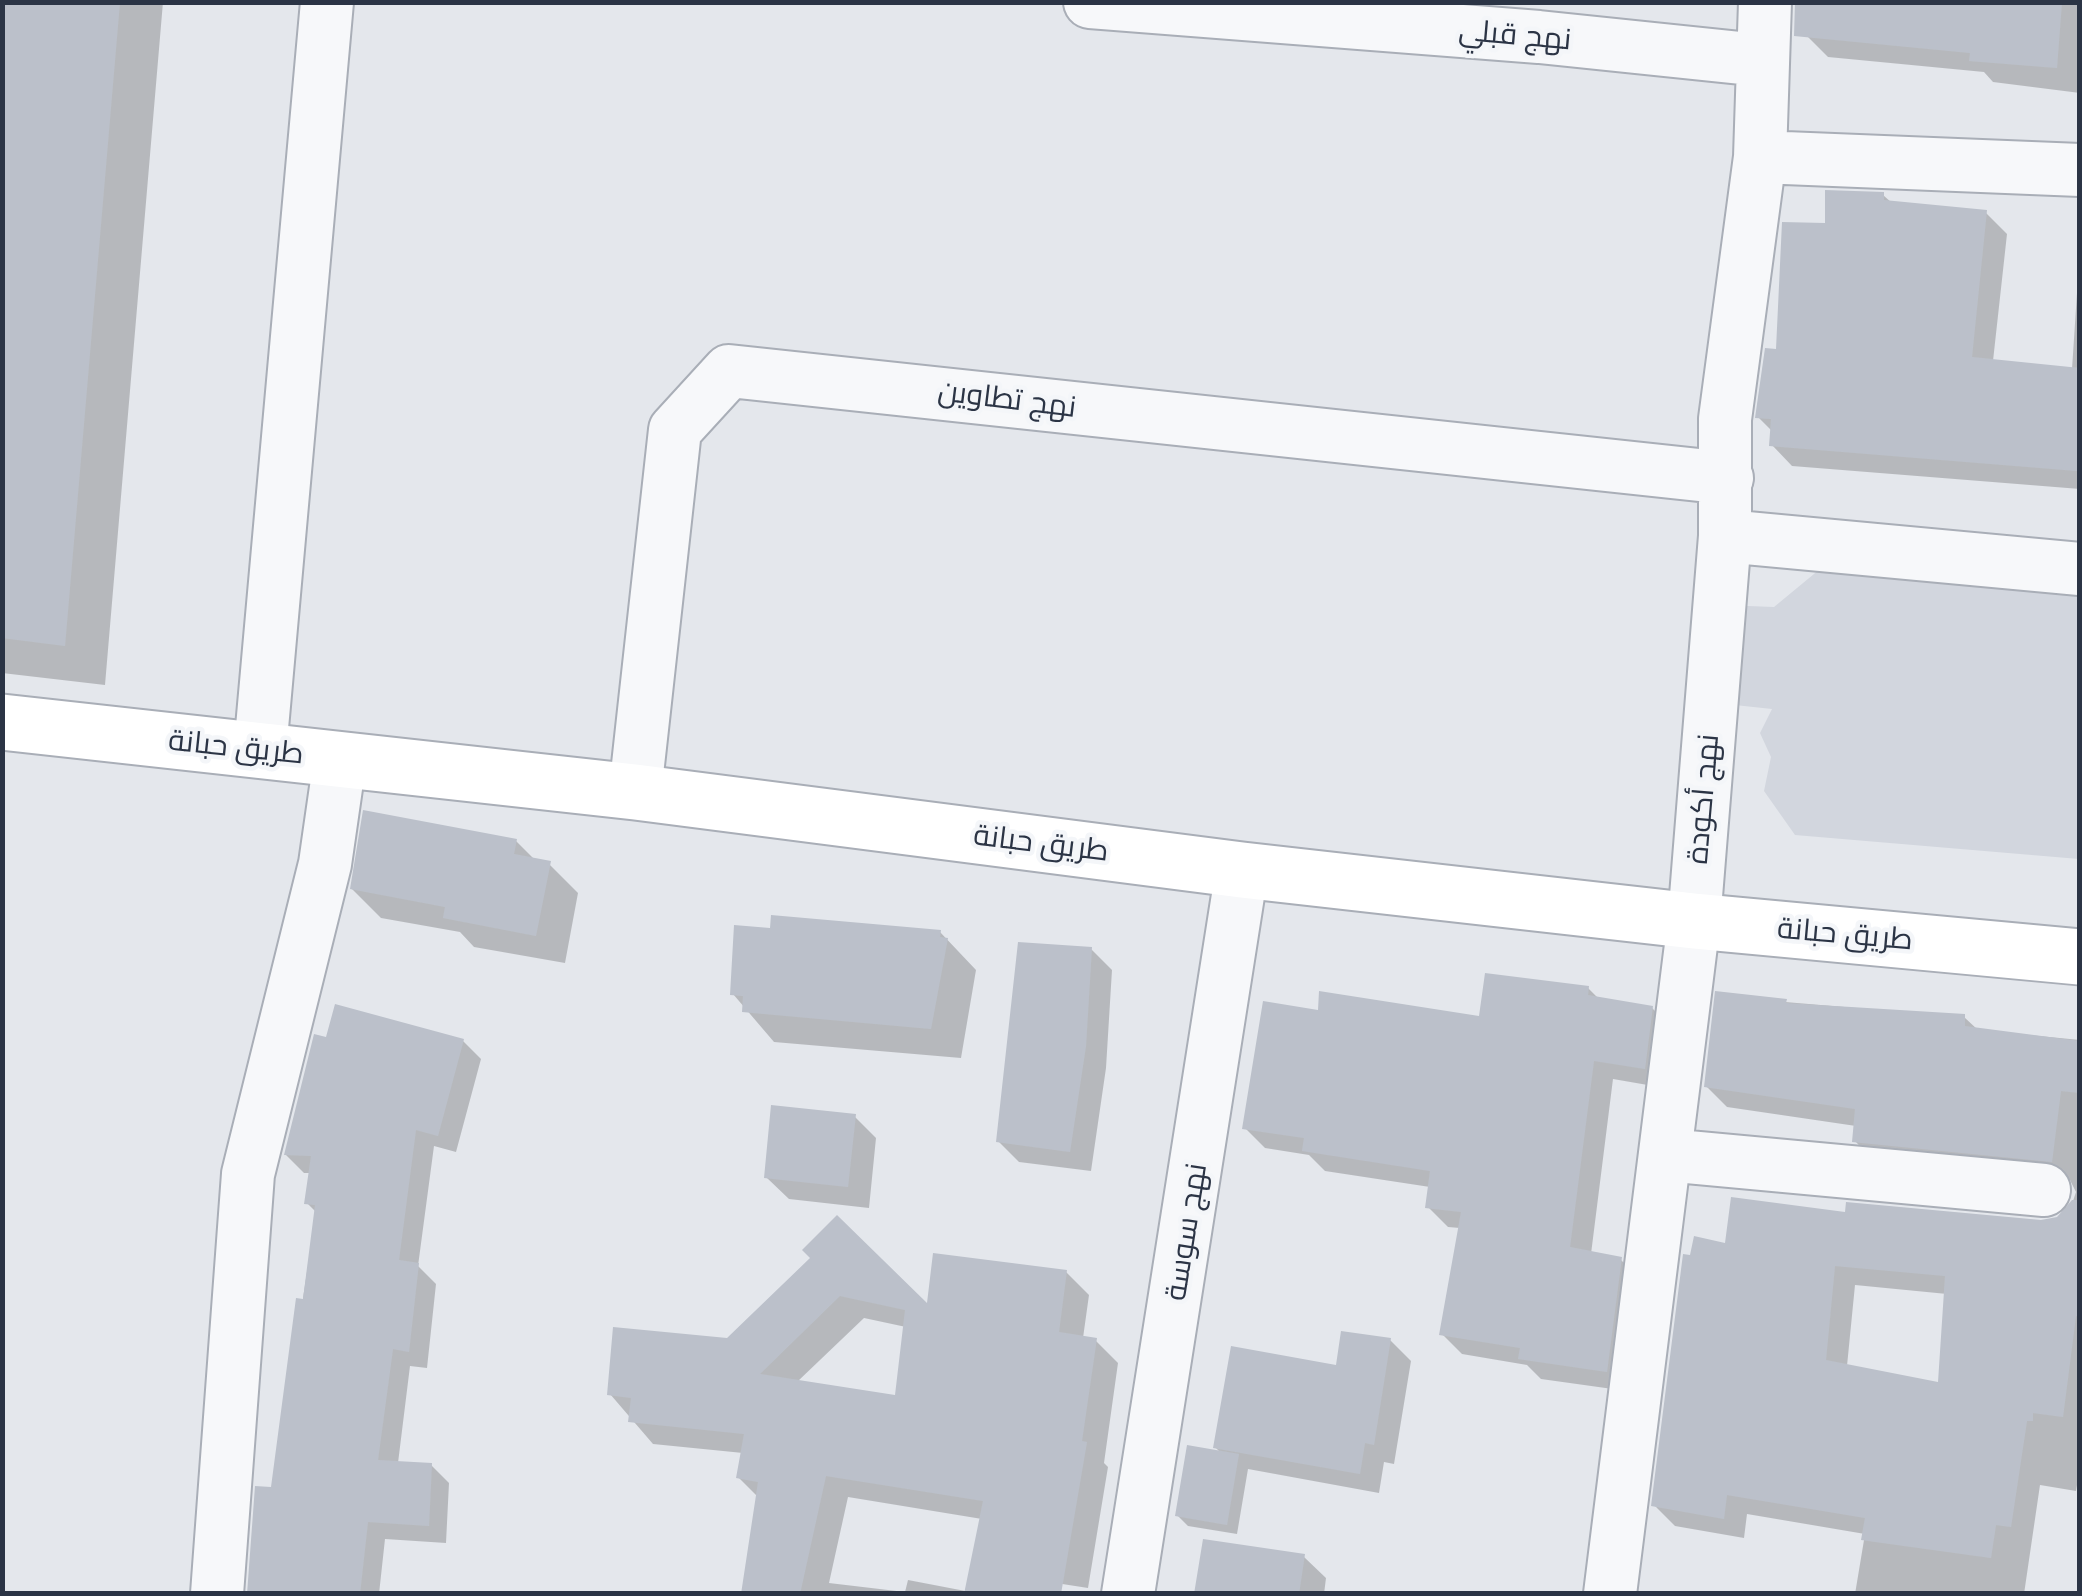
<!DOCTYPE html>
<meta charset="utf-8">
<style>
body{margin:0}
#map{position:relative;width:2082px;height:1596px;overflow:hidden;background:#e4e7ec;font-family:"Open Sans",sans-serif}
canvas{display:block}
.frame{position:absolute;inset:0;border:5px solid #2b3445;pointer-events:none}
</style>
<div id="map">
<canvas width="2082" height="1596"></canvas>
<div class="frame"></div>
</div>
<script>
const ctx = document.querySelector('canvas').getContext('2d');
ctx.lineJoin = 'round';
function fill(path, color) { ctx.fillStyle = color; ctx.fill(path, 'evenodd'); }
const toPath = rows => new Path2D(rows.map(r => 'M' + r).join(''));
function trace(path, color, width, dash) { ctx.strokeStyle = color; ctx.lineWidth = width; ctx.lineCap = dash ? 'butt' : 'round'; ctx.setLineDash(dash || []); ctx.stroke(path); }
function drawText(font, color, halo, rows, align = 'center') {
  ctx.font = font + ' "Open Sans",Cairo,sans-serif'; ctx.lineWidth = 9; ctx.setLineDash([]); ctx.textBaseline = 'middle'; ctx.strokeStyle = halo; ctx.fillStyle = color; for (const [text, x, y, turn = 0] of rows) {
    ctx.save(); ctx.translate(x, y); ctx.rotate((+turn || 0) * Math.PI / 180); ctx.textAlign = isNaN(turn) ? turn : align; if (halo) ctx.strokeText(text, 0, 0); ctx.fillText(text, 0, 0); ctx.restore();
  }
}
fill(toPath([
 [1820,569,2079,593,2079,859,1795,835,1764,791,1771,757,1760,733,1772,709,1716,703,1722,605,1774,607]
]), '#d2d6de');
fill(toPath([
 [2,2,163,2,105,685,2,673],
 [1806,2,2080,2,2080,93,1993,82,1984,72,1828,57,1807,36],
 [1883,195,1892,203,1986,213,2007,234,1993,361,2072,369,2080,247,2080,489,1792,466,1772,445,1773,432,1758,417,1827,226],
 [516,841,536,861,549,864,578,893,565,963,474,947,460,932,381,918,352,889],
 [940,932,976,970,961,1058,774,1042,733,994],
 [1091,949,1112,970,1106,1068,1091,1171,1019,1162,998,1141],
 [1588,988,1599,999,1652,1008,1672,1028,1665,1088,1613,1079,1591,1254,1621,1260,1641,1280,1627,1391,1541,1379,1527,1365,1462,1354,1442,1334,1460,1228,1448,1227,1428,1207,1430,1187,1325,1171,1309,1155,1265,1148,1245,1128,1320,1013,1481,1018],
 [1785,1002,1964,1017,1978,1030,2080,1040,2080,1467,2076,1491,2040,1485,2024,1594,1855,1594,1865,1534,1747,1514,1744,1538,1675,1526,1654,1505,1727,1246,2041,1222,2057,1220,2070,1210,2076,1192,2070,1180,1875,1162,1855,1141,1856,1126,1727,1107,1706,1086],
 [1855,1285,1947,1294,1940,1385,1847,1366],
 [463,1041,481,1059,456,1152,434,1146,418,1266,436,1284,427,1368,410,1366,398,1463,431,1465,449,1483,446,1543,385,1539,379,1594,250,1594,274,1490,316,1212,307,1203,311,1173,304,1173,286,1155],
 [854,1116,876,1138,869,1208,789,1199,767,1178],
 [813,1258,929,1308,1066,1272,1089,1295,1083,1338,1095,1340,1118,1363,1104,1463,1108,1467,1088,1588,998,1574,982,1519,848,1497,829,1583,905,1592,908,1580,981,1594,745,1594,758,1497,739,1478,743,1453,653,1444,610,1394,728,1341],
 [864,1318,906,1327,897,1398,797,1382],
 [1390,1340,1411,1361,1394,1464,1384,1462,1379,1493,1248,1469,1237,1534,1188,1526,1177,1515,1222,1454,1215,1447,1338,1368],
 [1304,1557,1326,1578,1324,1594,1197,1594]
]), '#0003');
fill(toPath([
 [2,2,120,2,65,646,2,638],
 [1795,2,2062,2,2057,68,1969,61,1970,53,1794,36],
 [1825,190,1884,192,1884,200,1987,210,1972,357,2080,368,2077,471,1769,446,1771,419,1755,418,1765,348,1776,349,1782,222,1825,223],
 [363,810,517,839,514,854,551,861,536,936,443,918,445,907,350,889],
 [771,915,941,930,940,937,948,938,931,1029,742,1012,743,996,730,995,734,925,770,928],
 [1018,942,1092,947,1086,1046,1070,1152,996,1142],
 [1485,973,1589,986,1588,995,1653,1006,1645,1069,1594,1061,1570,1247,1622,1257,1607,1372,1518,1359,1520,1348,1439,1335,1461,1212,1425,1208,1430,1171,1302,1151,1304,1138,1242,1129,1263,1001,1318,1010,1319,991,1479,1016],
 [1715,991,1787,999,1786,1003,1965,1014,1965,1026,2080,1041,2080,1093,2061,1091,2052,1162,1852,1142,1855,1109,1704,1087],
 [335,1004,464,1039,438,1136,416,1130,399,1260,419,1263,409,1352,393,1349,378,1460,432,1463,429,1526,368,1522,360,1594,247,1594,255,1486,271,1487,296,1298,303,1299,315,1205,304,1204,311,1156,284,1155,314,1034,326,1037],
 [771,1105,856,1114,848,1187,764,1178],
 [1731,1197,1845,1212,1846,1202,2041,1220,2057,1217,2072,1200,2080,1200,2080,1317,2076,1316,2063,1417,2033,1413,2033,1421,2027,1421,2011,1527,1996,1525,1991,1558,1861,1540,1865,1518,1727,1495,1724,1519,1651,1506,1683,1254,1690,1255,1694,1236,1725,1243],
 [1835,1266,1945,1276,1938,1382,1826,1360],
 [837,1215,927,1303,933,1253,1067,1270,1059,1332,1097,1338,1082,1441,1087,1442,1061,1594,964,1594,983,1501,826,1476,800,1594,741,1594,758,1482,736,1478,744,1434,628,1422,631,1398,607,1395,613,1327,727,1338,810,1258,802,1250],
 [840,1296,905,1310,895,1395,760,1374],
 [1341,1331,1391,1338,1374,1445,1365,1443,1360,1474,1213,1448,1231,1346,1336,1365],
 [1187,1445,1239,1454,1227,1525,1175,1516],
 [1203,1539,1305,1554,1299,1594,1194,1594]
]), '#bbc0ca');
const street = toPath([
 [1090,2,1539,37,1760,60],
 [1760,157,2080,170],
 [1725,536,2080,569],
 [260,750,327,2],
 [635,792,675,430,729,371,1727,478],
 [1666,1155,2044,1190],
 [217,1594,248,1174,325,864,340,760],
 [1128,1594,1242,870],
 [1610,1594,1694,921,1725,536,1725,419,1760,157,1765,2]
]);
const secondary = toPath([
 [2,722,635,792,1242,870,1694,921,2080,957]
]);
trace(street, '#a9aeb7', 56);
trace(secondary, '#a9aeb7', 59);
trace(street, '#f7f8fa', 52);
trace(secondary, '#fff', 55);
drawText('30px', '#2b3445', '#f4f6f9', [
 ["نهج قبلي",1515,36,5],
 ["نهج تطاوين",1007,400,7],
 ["طريق حبانة",236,748,6],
 ["نهج أكودة",1704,799,-85],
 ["طريق حبانة",1041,844,7],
 ["طريق حبانة",1845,935,5],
 ["نهج سوسة",1187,1232,-81]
]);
</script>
